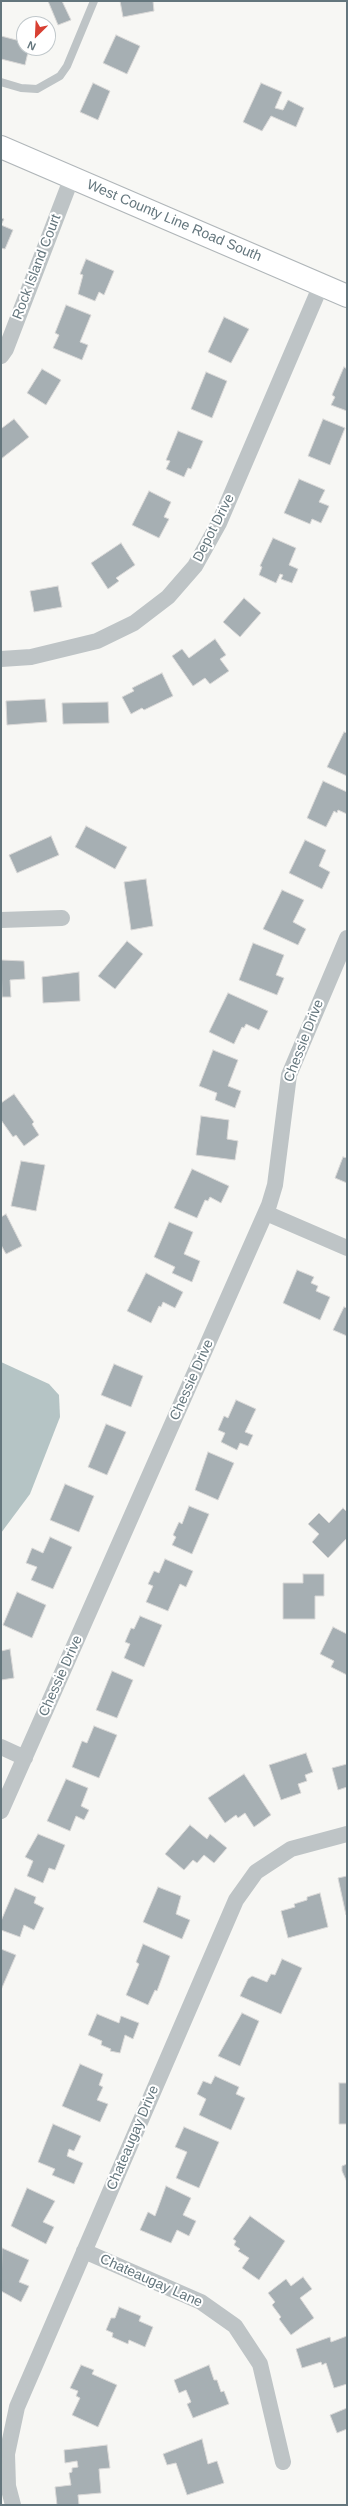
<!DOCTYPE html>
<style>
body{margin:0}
#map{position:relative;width:348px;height:2506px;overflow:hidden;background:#f7f7f4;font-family:Helvetica,sans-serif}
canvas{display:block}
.frame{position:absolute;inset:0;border:2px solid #64767d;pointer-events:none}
.north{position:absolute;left:16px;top:16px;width:40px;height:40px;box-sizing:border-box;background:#fff;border:1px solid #c1c8cb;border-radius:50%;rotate:204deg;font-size:11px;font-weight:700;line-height:16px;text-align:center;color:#64767d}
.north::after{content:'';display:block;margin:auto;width:14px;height:18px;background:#d84033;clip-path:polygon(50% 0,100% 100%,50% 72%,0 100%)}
</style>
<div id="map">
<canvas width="348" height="2506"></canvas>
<div class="frame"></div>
<div class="north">N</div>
</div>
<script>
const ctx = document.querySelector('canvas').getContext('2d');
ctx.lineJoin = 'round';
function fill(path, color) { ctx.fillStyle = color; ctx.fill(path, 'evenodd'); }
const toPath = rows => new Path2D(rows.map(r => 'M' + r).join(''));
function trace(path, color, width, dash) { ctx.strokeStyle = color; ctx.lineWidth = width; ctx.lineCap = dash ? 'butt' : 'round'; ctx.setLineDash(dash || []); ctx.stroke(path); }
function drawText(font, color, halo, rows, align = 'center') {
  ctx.font = font + ' Helvetica,sans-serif'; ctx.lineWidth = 4; ctx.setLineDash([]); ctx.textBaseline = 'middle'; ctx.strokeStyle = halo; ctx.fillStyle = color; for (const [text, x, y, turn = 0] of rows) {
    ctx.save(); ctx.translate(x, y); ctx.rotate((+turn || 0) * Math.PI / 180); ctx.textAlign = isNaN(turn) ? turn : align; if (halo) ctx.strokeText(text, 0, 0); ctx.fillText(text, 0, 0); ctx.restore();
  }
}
fill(toPath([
 [1,1362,49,1384,59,1395,60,1417,30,1494,1,1533]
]), '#b5c4c5');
const building = toPath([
 [48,1,62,1,71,20,58,25,48,1],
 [120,1,153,1,154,11,123,17,120,1],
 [116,35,140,46,127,74,103,63,116,35],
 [1,36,24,42,24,48,29,48,25,65,1,59,1,36],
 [93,83,110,91,98,120,80,112,93,83],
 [261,83,282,92,275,108,283,110,288,100,304,108,296,127,271,116,262,131,243,122,261,83],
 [1,218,4,219,1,225,13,230,5,249,1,248,1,218],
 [86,259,114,271,104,295,99,292,95,301,78,294,83,275,80,274,86,259],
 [66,305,91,315,80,342,88,345,82,360,53,348,59,335,55,333,66,305],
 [224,317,249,329,231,363,208,352,224,317],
 [344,367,347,369,347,411,331,405,335,397,332,395,344,367],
 [42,369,61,380,46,405,27,393,42,369],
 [206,372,227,381,212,418,191,409,206,372],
 [14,419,29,437,1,459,1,427,2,428,14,419],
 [323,419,345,428,330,465,308,456,323,419],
 [178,431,203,441,191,469,188,468,184,477,166,469,170,461,166,460,178,431],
 [299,479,325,490,319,502,329,506,321,523,312,519,310,524,284,513,299,479],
 [149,491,171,502,164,517,169,519,159,538,132,525,149,491],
 [273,538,296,548,289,565,298,569,292,583,281,579,283,575,280,574,276,583,259,575,262,567,260,566,273,538],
 [121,543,135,565,116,578,119,581,108,589,91,563,121,543],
 [58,586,62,607,34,612,30,591,58,586],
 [244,598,261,613,240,637,223,622,244,598],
 [215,639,226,655,220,659,229,671,210,684,205,678,193,686,172,656,182,649,189,658,215,639],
 [162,673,173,696,144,710,142,708,131,714,122,697,134,691,132,688,162,673],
 [45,699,47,722,7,725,6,701,45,699],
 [108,702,109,723,63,724,62,703,108,702],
 [344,732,347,733,347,776,327,767,344,732],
 [323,781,347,792,347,814,338,810,337,813,334,811,326,827,307,818,323,781],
 [86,826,127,847,115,869,75,847,86,826],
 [51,836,59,855,17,873,9,855,51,836],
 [305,840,326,850,319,866,330,872,322,889,289,873,305,840],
 [146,879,153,926,131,930,124,882,146,879],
 [282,890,304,900,293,922,306,929,298,945,263,929,282,890],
 [127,941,143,954,115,989,98,976,127,941],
 [253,943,284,955,276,975,284,978,277,995,239,980,253,943],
 [1,960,24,961,25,979,10,980,11,997,2,997,1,960],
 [79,972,80,1001,43,1003,42,977,79,972],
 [228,993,268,1011,259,1030,246,1024,244,1028,242,1027,234,1044,209,1032,228,993],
 [213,1050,238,1060,228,1086,241,1091,235,1108,215,1100,217,1093,199,1086,213,1050],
 [14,1094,34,1122,32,1124,39,1135,24,1146,16,1135,13,1137,1,1120,1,1103,14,1094],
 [201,1116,229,1120,227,1139,238,1141,235,1160,196,1155,201,1116],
 [343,1157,347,1158,347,1183,335,1178,343,1157],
 [21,1161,45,1165,36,1211,11,1206,21,1161],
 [192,1169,229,1186,221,1203,210,1197,208,1201,205,1200,197,1218,174,1208,192,1169],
 [6,1214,22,1246,6,1254,1,1245,1,1217,6,1214],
 [169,1222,193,1232,184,1254,200,1261,192,1282,172,1273,175,1267,154,1257,169,1222],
 [297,1270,314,1277,311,1283,318,1286,316,1291,330,1297,320,1320,283,1303,297,1270],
 [146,1273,183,1292,175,1308,163,1302,161,1307,159,1306,151,1323,127,1311,146,1273],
 [344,1307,347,1308,347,1336,333,1330,344,1307],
 [114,1364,143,1376,131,1407,101,1395,114,1364],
 [236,1400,256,1409,245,1432,253,1435,248,1446,240,1443,237,1450,221,1442,225,1433,218,1430,224,1416,228,1418,236,1400],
 [106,1424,126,1432,107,1475,88,1467,106,1424],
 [208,1452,234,1463,218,1500,195,1490,208,1452],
 [65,1484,94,1496,79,1532,50,1520,65,1484],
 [189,1506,209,1514,192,1554,172,1545,176,1537,173,1535,179,1522,182,1524,189,1506],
 [343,1508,347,1512,347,1538,328,1558,312,1542,319,1534,308,1524,319,1513,329,1523,343,1508],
 [50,1537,72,1547,53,1589,31,1580,37,1567,26,1563,32,1548,43,1553,50,1537],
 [165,1559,193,1571,186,1587,180,1584,168,1611,146,1602,153,1586,148,1584,154,1571,159,1573,165,1559],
 [303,1574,324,1574,324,1596,315,1596,315,1619,283,1619,283,1583,303,1583,303,1574],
 [17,1592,46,1605,32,1638,3,1625,17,1592],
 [140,1616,162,1625,144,1667,124,1658,130,1644,125,1642,131,1628,134,1629,140,1616],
 [333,1627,347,1634,347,1675,331,1667,334,1661,320,1654,333,1627],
 [10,1649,14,1678,1,1680,1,1651,10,1649],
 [112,1671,133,1680,117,1718,96,1710,112,1671],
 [94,1726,117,1735,99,1778,72,1767,82,1741,87,1743,94,1726],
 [306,1753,313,1772,305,1775,307,1781,298,1784,301,1793,281,1800,269,1765,306,1753],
 [347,1764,347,1787,338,1790,332,1768,347,1764],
 [244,1774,271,1815,254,1827,245,1813,238,1818,236,1815,225,1823,208,1798,244,1774],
 [66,1779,88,1788,81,1806,89,1810,84,1820,76,1816,70,1831,47,1821,66,1779],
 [190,1825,207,1839,210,1834,227,1848,214,1863,204,1855,197,1863,193,1860,184,1870,165,1854,190,1825],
 [38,1834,65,1845,55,1870,49,1868,43,1883,27,1876,33,1861,25,1857,38,1834],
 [347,1876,347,1914,346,1915,338,1878,347,1876],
 [158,1887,181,1896,176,1914,190,1920,182,1939,143,1922,158,1887],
 [15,1888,36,1897,34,1903,44,1908,34,1930,24,1925,20,1937,1,1930,1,1921,15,1888],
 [320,1893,328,1927,288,1938,281,1911,295,1907,294,1904,307,1900,307,1897,320,1893],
 [143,1944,170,1956,157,1991,155,1990,148,2005,126,1995,139,1964,136,1962,143,1944],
 [1,1949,16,1955,1,1990,1,1949],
 [282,1959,302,1968,281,2014,240,1996,248,1979,252,1976,267,1982,271,1974,275,1975,282,1959],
 [242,2013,259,2021,240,2066,218,2056,242,2013],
 [97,2014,119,2023,121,2016,139,2023,133,2039,125,2035,120,2053,110,2051,111,2049,101,2045,102,2041,88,2035,97,2014],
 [80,2064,103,2074,99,2085,103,2087,97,2100,108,2104,100,2122,62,2106,80,2064],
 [215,2076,239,2087,236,2094,245,2098,231,2130,199,2115,206,2099,197,2094,203,2081,211,2084,215,2076],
 [339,2083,347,2083,347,2124,339,2124,339,2083],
 [53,2124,81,2136,74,2151,69,2149,67,2156,83,2163,74,2184,52,2175,55,2169,38,2162,53,2124],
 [184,2127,219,2142,199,2188,176,2178,187,2152,175,2147,184,2127],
 [347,2164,347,2182,342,2171,342,2166,347,2164],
 [166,2186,191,2198,183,2215,196,2221,189,2236,177,2230,171,2243,140,2230,148,2212,155,2216,166,2186],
 [27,2188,55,2201,43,2222,54,2227,46,2244,11,2226,27,2188],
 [250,2216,285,2241,259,2280,242,2268,249,2258,238,2251,240,2249,234,2245,236,2241,233,2239,250,2216],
 [2,2248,29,2260,19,2282,29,2286,21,2302,1,2291,2,2248],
 [303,2277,312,2289,300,2298,314,2318,291,2335,279,2319,281,2317,272,2305,275,2302,268,2293,286,2279,291,2286,303,2277],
 [119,2307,141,2316,139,2321,153,2327,145,2347,129,2340,128,2344,112,2337,113,2333,106,2330,111,2318,115,2318,119,2307],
 [347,2336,347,2384,334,2388,326,2363,322,2365,321,2362,302,2368,296,2349,330,2337,331,2342,347,2336],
 [81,2365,94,2370,92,2374,117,2385,98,2427,72,2415,80,2398,76,2396,78,2391,70,2388,81,2365],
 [209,2365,214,2380,217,2380,221,2392,224,2391,229,2404,193,2418,187,2404,191,2402,186,2390,179,2393,174,2380,209,2365],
 [347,2408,347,2429,337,2433,330,2415,347,2408],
 [202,2439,208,2464,217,2461,224,2483,187,2495,176,2463,167,2465,163,2454,202,2439],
 [107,2445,110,2468,99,2469,101,2493,78,2495,79,2505,57,2505,55,2487,71,2485,69,2473,72,2472,72,2468,78,2467,77,2461,65,2463,64,2450,107,2445]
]);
fill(building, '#a6afb3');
trace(building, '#d9d8d7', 1);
const primary = toPath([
 [1,147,347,296]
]);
trace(primary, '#b0b6b9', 24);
trace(toPath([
 [1,82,21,88,37,89,60,76,67,66,94,1]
]), '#bec4c6', 8);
trace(toPath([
 [1,356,6,349,72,177],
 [1,659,31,657,97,641,134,623,168,597,195,566,219,523,321,285],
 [1,920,62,918],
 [266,1213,347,1248],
 [1,1747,25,1758],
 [1,1811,269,1205,275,1185,289,1075,347,938],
 [84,2251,201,2302,235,2326,260,2364,283,2462],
 [13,2505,8,2486,7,2454,17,2407,236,1900,256,1872,291,1849,347,1834]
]), '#bec4c6', 16);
trace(primary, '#fff', 22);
drawText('14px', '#64767d', '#fff', [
 ["West County Line Road South",174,221,23],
 ["Rock Island Court",37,267,-69],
 ["Depot Drive",214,528,-63],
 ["Chessie Drive",304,1041,-69],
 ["Chessie Drive",192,1380,-66],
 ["Chessie Drive",61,1676,-66],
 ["Chateaugay Drive",133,2138,-67],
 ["Chateaugay Lane",151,2281,24]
]);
</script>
